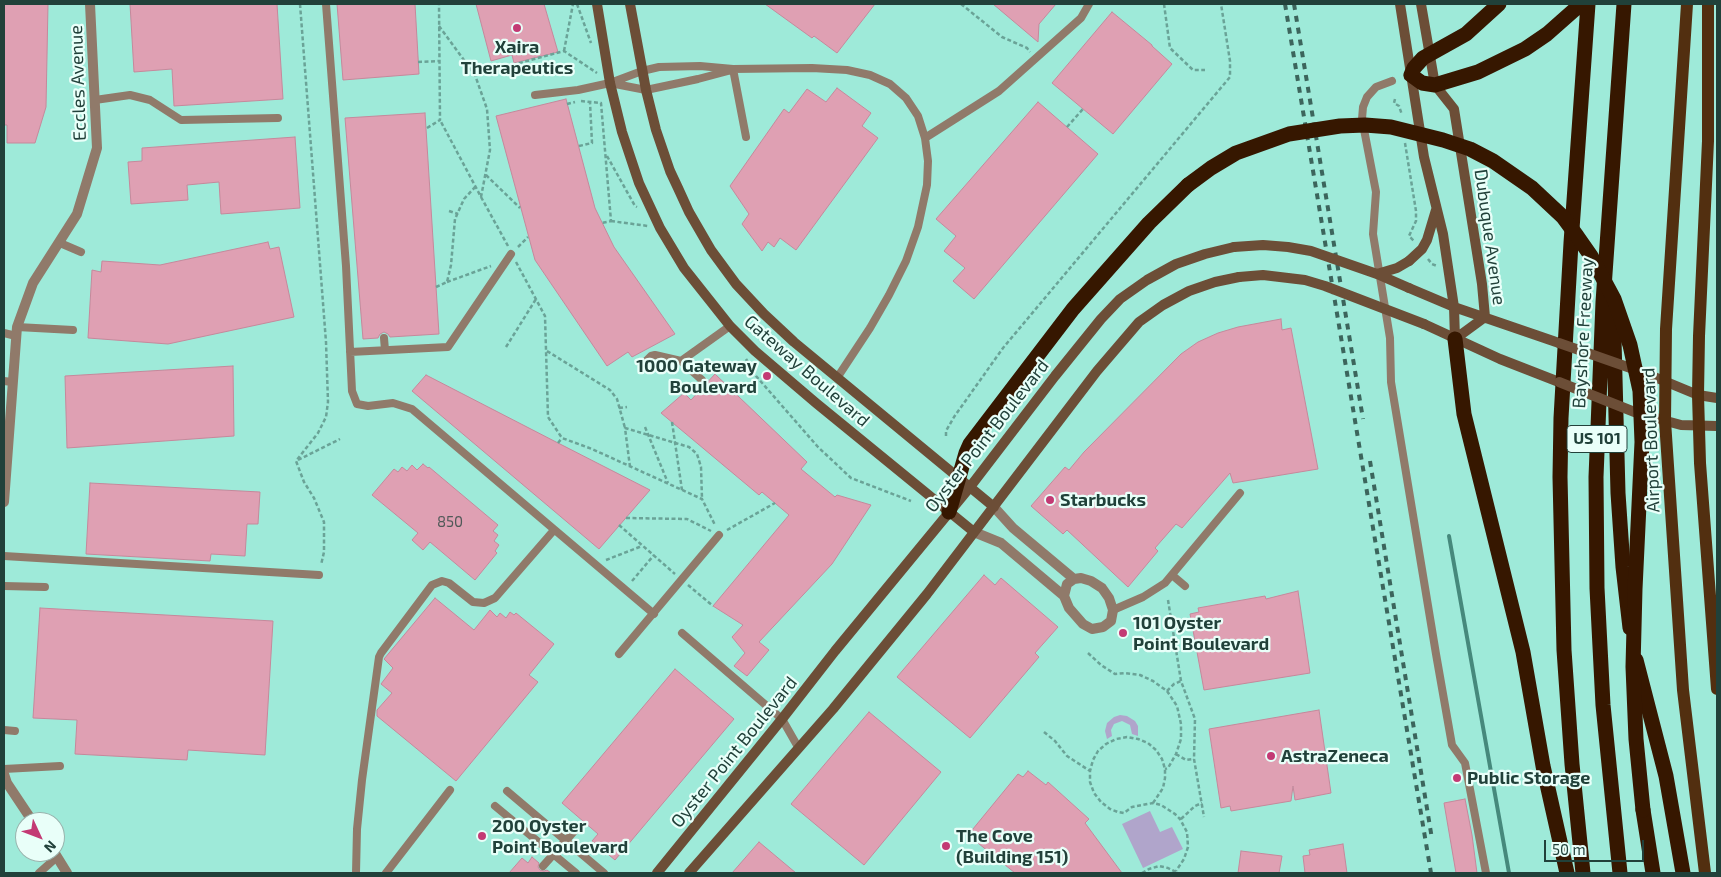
<!DOCTYPE html>
<style>
body{margin:0}
#map{position:relative;width:1721px;height:877px;overflow:hidden;background:#9eead9;font-family:"Exo 2",sans-serif}
canvas{display:block}
.frame{position:absolute;inset:0;border:5px solid #21413a;pointer-events:none}
.north{position:absolute;left:15px;top:812px;width:50px;height:50px;box-sizing:border-box;background:#e9fff9;border:1px solid #99b3ad;border-radius:50%;rotate:133deg;font-size:14px;font-weight:700;line-height:20px;text-align:center;color:#21413a}
.north::after{content:'';display:block;margin:auto;width:18px;height:22px;background:#c33a74;clip-path:polygon(50% 0,100% 100%,50% 72%,0 100%)}
.scale{position:absolute;left:1544px;top:840px;width:100px;height:22px;box-sizing:border-box;border:2px solid #21413a;border-top:0;padding-left:6px;font-size:15px;line-height:18px;white-space:nowrap;color:#21413a;-webkit-text-stroke:4px #e9fff9;paint-order:stroke}
</style>
<div id="map">
<canvas width="1721" height="877"></canvas>
<div class="frame"></div>
<div class="north">N</div>
<div class="scale">50 m</div>
</div>
<script>
const ctx = document.querySelector('canvas').getContext('2d');
ctx.lineJoin = 'round';
function fill(path, color) { ctx.fillStyle = color; ctx.fill(path, 'evenodd'); }
const toPath = rows => new Path2D(rows.map(r => 'M' + r).join(''));
function trace(path, color, width, dash) { ctx.strokeStyle = color; ctx.lineWidth = width; ctx.lineCap = dash ? 'butt' : 'round'; ctx.setLineDash(dash || []); ctx.stroke(path); }
function drawText(font, color, halo, rows, align = 'center') {
  ctx.font = font + ' "Exo 2",sans-serif'; ctx.lineWidth = 4.5; ctx.setLineDash([]); ctx.textBaseline = 'middle'; ctx.strokeStyle = halo; ctx.fillStyle = color; for (const [text, x, y, turn = 0] of rows) {
    ctx.save(); ctx.translate(x, y); ctx.rotate((+turn || 0) * Math.PI / 180); ctx.textAlign = isNaN(turn) ? turn : align; if (halo) ctx.strokeText(text, 0, 0); ctx.fillText(text, 0, 0); ctx.restore();
  }
}
fill(toPath([
 [1120,715,1127,716,1135,721,1138,726,1138,736,1132,734,1130,725,1122,721,1114,724,1111,730,1112,736,1107,739,1105,731,1107,723,1114,717],
 [1150,811,1160,832,1172,827,1183,849,1143,868,1122,824]
]), '#b0a5cb');
trace(toPath([
 [1449,536,1509,873]
]), '#46897c', 4);
const building = toPath([
 [4,4,48,4,46,107,35,143,7,143,7,125,4,125,4,4],
 [130,4,277,4,283,99,174,106,172,69,134,72,130,4],
 [337,4,415,4,419,74,343,80,337,4],
 [476,4,544,4,558,52,514,63,512,55,491,61,476,4],
 [765,4,875,4,837,53,814,36,812,38,765,4],
 [993,4,1056,4,1039,24,1038,42,993,4],
 [1112,12,1152,45,1152,46,1172,64,1113,134,1052,83,1112,12],
 [837,88,871,113,862,126,878,138,796,250,780,238,774,247,768,242,762,251,742,224,749,214,730,186,784,109,789,113,807,89,826,102,837,88],
 [566,99,595,208,614,247,675,334,632,357,628,352,607,366,535,260,496,116,566,99],
 [1038,102,1098,154,974,299,953,281,965,268,944,251,956,236,936,219,1038,102],
 [425,113,439,334,390,337,388,334,384,332,380,334,378,338,363,339,345,118,425,113],
 [295,137,300,208,221,214,219,182,187,185,188,200,131,204,128,162,142,161,142,148,295,137],
 [268,242,270,249,279,247,294,317,168,344,88,338,92,270,101,272,102,261,160,265,268,242],
 [1281,319,1282,330,1291,328,1318,469,1233,483,1230,473,1182,528,1176,524,1155,548,1158,551,1128,587,1067,530,1063,534,1031,506,1065,467,1069,470,1084,452,1181,354,1198,342,1218,333,1238,327,1281,319],
 [233,366,234,436,67,448,65,376,233,366],
 [715,374,807,462,801,469,835,497,837,495,871,505,832,564,759,642,769,650,747,676,734,666,745,653,732,637,743,625,713,606,789,515,762,492,759,495,661,413,684,393,691,400,715,374],
 [426,375,558,443,650,490,599,549,412,391,426,375],
 [423,464,428,468,429,467,498,525,493,531,498,535,494,541,499,545,495,551,497,553,475,580,430,542,423,550,412,540,418,533,372,495,394,469,398,472,402,467,407,471,412,465,417,470,423,464],
 [90,483,260,492,258,524,247,524,245,556,211,554,210,561,86,554,90,483],
 [984,575,995,585,1001,578,1058,627,1035,653,1039,657,970,738,897,677,984,575],
 [1298,591,1310,673,1204,690,1190,614,1199,612,1198,608,1265,596,1266,599,1298,591],
 [435,598,474,630,490,610,497,617,500,613,506,618,510,612,514,615,516,613,554,644,529,675,538,682,456,781,377,716,377,710,392,693,381,684,393,668,384,659,435,598],
 [40,608,273,621,265,755,188,750,187,760,75,754,77,720,33,718,40,608],
 [675,669,734,719,615,860,592,841,598,834,562,803,675,669],
 [1319,710,1331,793,1295,800,1293,786,1291,801,1231,811,1230,806,1221,808,1209,729,1319,710],
 [869,712,941,772,864,865,791,804,869,712],
 [1028,771,1046,785,1048,782,1089,819,1085,823,1122,873,1015,873,968,835,1018,774,1023,777,1028,771],
 [1465,799,1472,835,1477,873,1456,873,1444,803,1465,799],
 [759,842,796,873,732,873,759,842],
 [1343,844,1347,873,1305,873,1303,856,1310,855,1309,850,1343,844],
 [1241,851,1282,856,1279,873,1238,873,1241,851],
 [532,857,539,863,538,867,540,870,544,871,547,870,551,873,509,873,522,858,528,863,532,857]
]);
fill(building, '#dfa0b3');
trace(building, '#c5889b', 1);
trace(toPath([
 [300,4,326,342,328,402,326,417,318,433,296,461,304,482,314,498,324,522,324,552,321,565],
 [577,4,591,43],
 [961,4,1002,37,1027,48,1030,52],
 [1164,4,1170,48,1193,70,1205,70],
 [439,26,475,75,487,109,490,150,481,197,440,120],
 [564,51,573,4],
 [418,62,439,61],
 [475,75,564,51,597,73],
 [1395,99,1394,103,1399,106,1402,115],
 [581,101,601,103,611,221,602,223],
 [567,104,575,102],
 [1067,127,1083,109],
 [427,128,440,120,439,4],
 [1405,143,1416,211,1416,221,1409,236,1414,241],
 [579,146,592,143,590,102],
 [607,156,635,206,637,207],
 [486,175,520,208],
 [481,197,508,246],
 [449,211,458,214],
 [611,221,648,226],
 [518,247,528,237],
 [1428,259,1432,264,1437,266],
 [516,262,545,316,548,417,562,438,592,449,702,499,715,525],
 [447,282,491,266],
 [436,287,447,282,451,265,455,219,464,199,476,186],
 [506,347,536,299],
 [547,351,610,390,617,399,625,428],
 [746,359,756,376,818,447,851,478,911,501],
 [619,408,627,407],
 [672,422,682,490],
 [645,427,668,483],
 [946,436,946,431,954,417,1003,348,1230,77,1230,61,1221,4],
 [558,443,562,438],
 [298,460,340,439],
 [630,467,625,428,689,447,697,454,701,467,702,499],
 [626,518,687,519,711,531],
 [619,525,675,574],
 [727,530,775,503],
 [606,560,642,546],
 [632,581,654,555],
 [688,585,713,606],
 [1168,600,1181,681,1195,719,1194,759,1204,817],
 [1088,653,1101,665,1115,674,1125,673,1140,675,1153,681,1167,691,1177,706,1181,724,1181,739,1176,754,1168,768,1165,769],
 [1167,691,1174,684,1181,681],
 [1044,732,1055,741,1067,756,1090,771],
 [1176,754,1186,760,1194,759],
 [1153,803,1163,788,1165,778,1165,769,1162,759,1156,750,1148,743,1138,739,1127,737,1116,739,1106,744,1098,751,1093,760,1090,771,1090,782,1094,793,1101,802,1110,809,1118,812,1124,813,1132,807,1153,803,1161,805,1175,814,1180,819,1187,832,1188,847,1184,859,1176,871],
 [1181,819,1195,806,1202,803],
 [1142,873,1149,869,1159,866,1168,868,1178,873]
]), '#6aa397', 2.5, [4, 2.5]);
trace(toPath([
 [326,4,346,266,352,391,357,404,368,406,393,403,412,409,654,614],
 [733,69,746,137],
 [1392,81,1376,87,1367,97,1363,107,1362,119,1376,192,1373,234,1390,338,1391,382,1436,654,1452,745,1465,763,1486,873],
 [610,83,646,90,698,79,728,71],
 [535,95,578,90,610,83,642,71,659,67,700,66,733,69,812,68,847,70,870,75,890,84,906,98,918,116,925,138,928,161,927,185,918,227,906,261,889,295,870,328,837,378],
 [95,100,130,95,150,100,181,120,278,118],
 [925,138,999,91,1081,18,1089,4],
 [60,243,81,252],
 [17,327,73,330],
 [4,333,16,336],
 [384,338,385,350],
 [350,352,448,347,511,254],
 [645,362,651,356,655,355,681,361],
 [702,380,681,361,730,326],
 [4,381,12,382],
 [4,556,319,575],
 [1172,575,1185,586],
 [4,586,45,587],
 [1113,610,1143,597,1165,583,1240,493],
 [682,633,782,719,798,747],
 [619,654,719,535],
 [4,730,15,731],
 [4,769,60,766],
 [507,791,604,873],
 [495,806,576,873],
 [543,866,577,828],
 [39,873,57,857],
 [356,873,357,829,362,780,379,657,381,653,432,585,442,581,449,583,473,602,484,603,495,598,554,530],
 [386,873,450,790]
]), '#907a6a', 8);
trace(toPath([
 [4,502,17,327,33,283,77,214,97,148,90,4],
 [994,507,1013,528,1074,579],
 [974,532,1001,543,1064,596,1069,608,1083,624,1092,629,1103,627,1111,621,1113,610,1109,598,1102,588,1091,581,1081,578,1074,579,1067,584,1064,596],
 [4,774,7,783,33,822],
 [54,852,67,873]
]), '#907a6a', 10);
trace(toPath([
 [597,4,610,83,622,132,639,183,660,228,684,268,730,326,755,351,816,403,974,532],
 [630,4,646,90,656,130,670,171,678,188,689,212,711,250,736,284,764,314,794,342,994,507],
 [1400,4,1424,157,1443,234,1454,307,1455,339],
 [1421,4,1435,85,1454,109,1482,284,1485,317],
 [1409,261,1422,249,1427,240,1436,210],
 [1409,288,1454,307,1559,343],
 [1424,324,1500,359,1559,382],
 [1455,339,1485,317],
 [1640,371,1698,395,1717,398],
 [1637,413,1681,425,1717,426],
 [657,873,782,719,835,651,970,487,1055,376,1101,319,1120,299,1147,280,1176,264,1205,254,1234,247],
 [689,873,833,709,927,594,1097,371,1139,322,1163,305,1189,291,1215,282,1239,277]
]), '#6c4e37', 10);
trace(toPath([
 [1687,4,1666,329,1665,421,1683,690,1705,873],
 [1708,4,1708,141,1699,336,1698,395,1700,463,1717,689]
]), '#522f10', 12);
trace(toPath([
 [1499,4,1466,34,1423,58,1414,68,1411,75,1422,83,1435,85,1478,72,1525,49,1547,34,1581,4],
 [1613,301,1618,493,1623,567,1630,628],
 [1455,339,1464,414,1523,652,1543,766,1567,873],
 [949,512,966,453,970,444,1073,309,1149,223,1188,185],
 [1636,660,1666,776,1683,873],
 [1643,810,1653,873],
 [1583,873,1572,764,1564,650,1560,477,1561,418,1571,243,1588,4],
 [1620,873,1603,705,1597,588,1596,477,1603,302,1624,4]
]), '#361700', 15);
trace(toPath([
 [1285,4,1431,873],
 [1294,4,1363,419],
 [1370,461,1432,839]
]), '#3c655c', 4, [6, 6]);
trace(toPath([
 [1234,247,1263,245,1288,247,1311,251,1377,274,1409,288],
 [1377,274,1397,268,1409,261],
 [1239,277,1263,275,1305,280,1325,286,1424,324],
 [1559,343,1639,371],
 [1559,382,1637,413]
]), '#6c4e37', 10);
trace(toPath([
 [1188,185,1211,168,1236,153,1289,134,1340,126,1365,125,1391,127,1443,140,1470,149,1493,161,1532,188,1563,217,1577,236,1591,256,1614,299,1630,345,1640,391,1642,442,1635,589,1633,667,1636,739,1643,810]
]), '#361700', 15);
for (const [x, y, r, color] of [
 [517,28,5,"#c33a74"],
 [767,376,5,"#c33a74"],
 [1050,500,5,"#c33a74"],
 [1123,633,5,"#c33a74"],
 [1271,756,5,"#c33a74"],
 [1457,778,5,"#c33a74"],
 [482,836,5,"#c33a74"],
 [946,846,5,"#c33a74"]
]) { const dot = new Path2D(); dot.arc(x, y, r, 0, 2 * Math.PI); ctx.fillStyle = color; ctx.fill(dot); trace(dot, '#e9fff9', 2); }
drawText('15px', '#505958', null, [
 ["850",450,522]
]);
for (const [x, y, w] of [
 [1597,439,60]
]) { const box = new Path2D(); box.roundRect(x - w / 2, y - 13.5, w, 27, 4); ctx.fillStyle = '#e9fff9'; ctx.fill(box); trace(box, '#21413a', 1); }
drawText('bold 16px', '#21413a', null, [
 ["US 101",1597,439]
]);
drawText('bold 18px', '#21413a', '#e9fff9', [
 ["Xaira",517,47,"center"],
 ["Therapeutics",517,68,"center"],
 ["1000 Gateway",757,366,"right"],
 ["Boulevard",757,387,"right"],
 ["Starbucks",1060,500],
 ["101 Oyster",1133,623],
 ["Point Boulevard",1133,644],
 ["AstraZeneca",1281,756],
 ["Public Storage",1467,778],
 ["200 Oyster",492,826],
 ["Point Boulevard",492,847],
 ["The Cove",956,836],
 ["(Building 151)",956,857]
], 'left');
drawText('18px', '#21413a', '#e9fff9', [
 ["Eccles Avenue",78,83,-92],
 ["Dubuque Avenue",1490,237,82],
 ["Bayshore Freeway",1583,333,-87],
 ["Gateway Boulevard",807,371,41],
 ["Oyster Point Boulevard",987,436,-52],
 ["Airport Boulevard",1651,440,-92],
 ["Oyster Point Boulevard",734,752,-51]
]);
</script>
